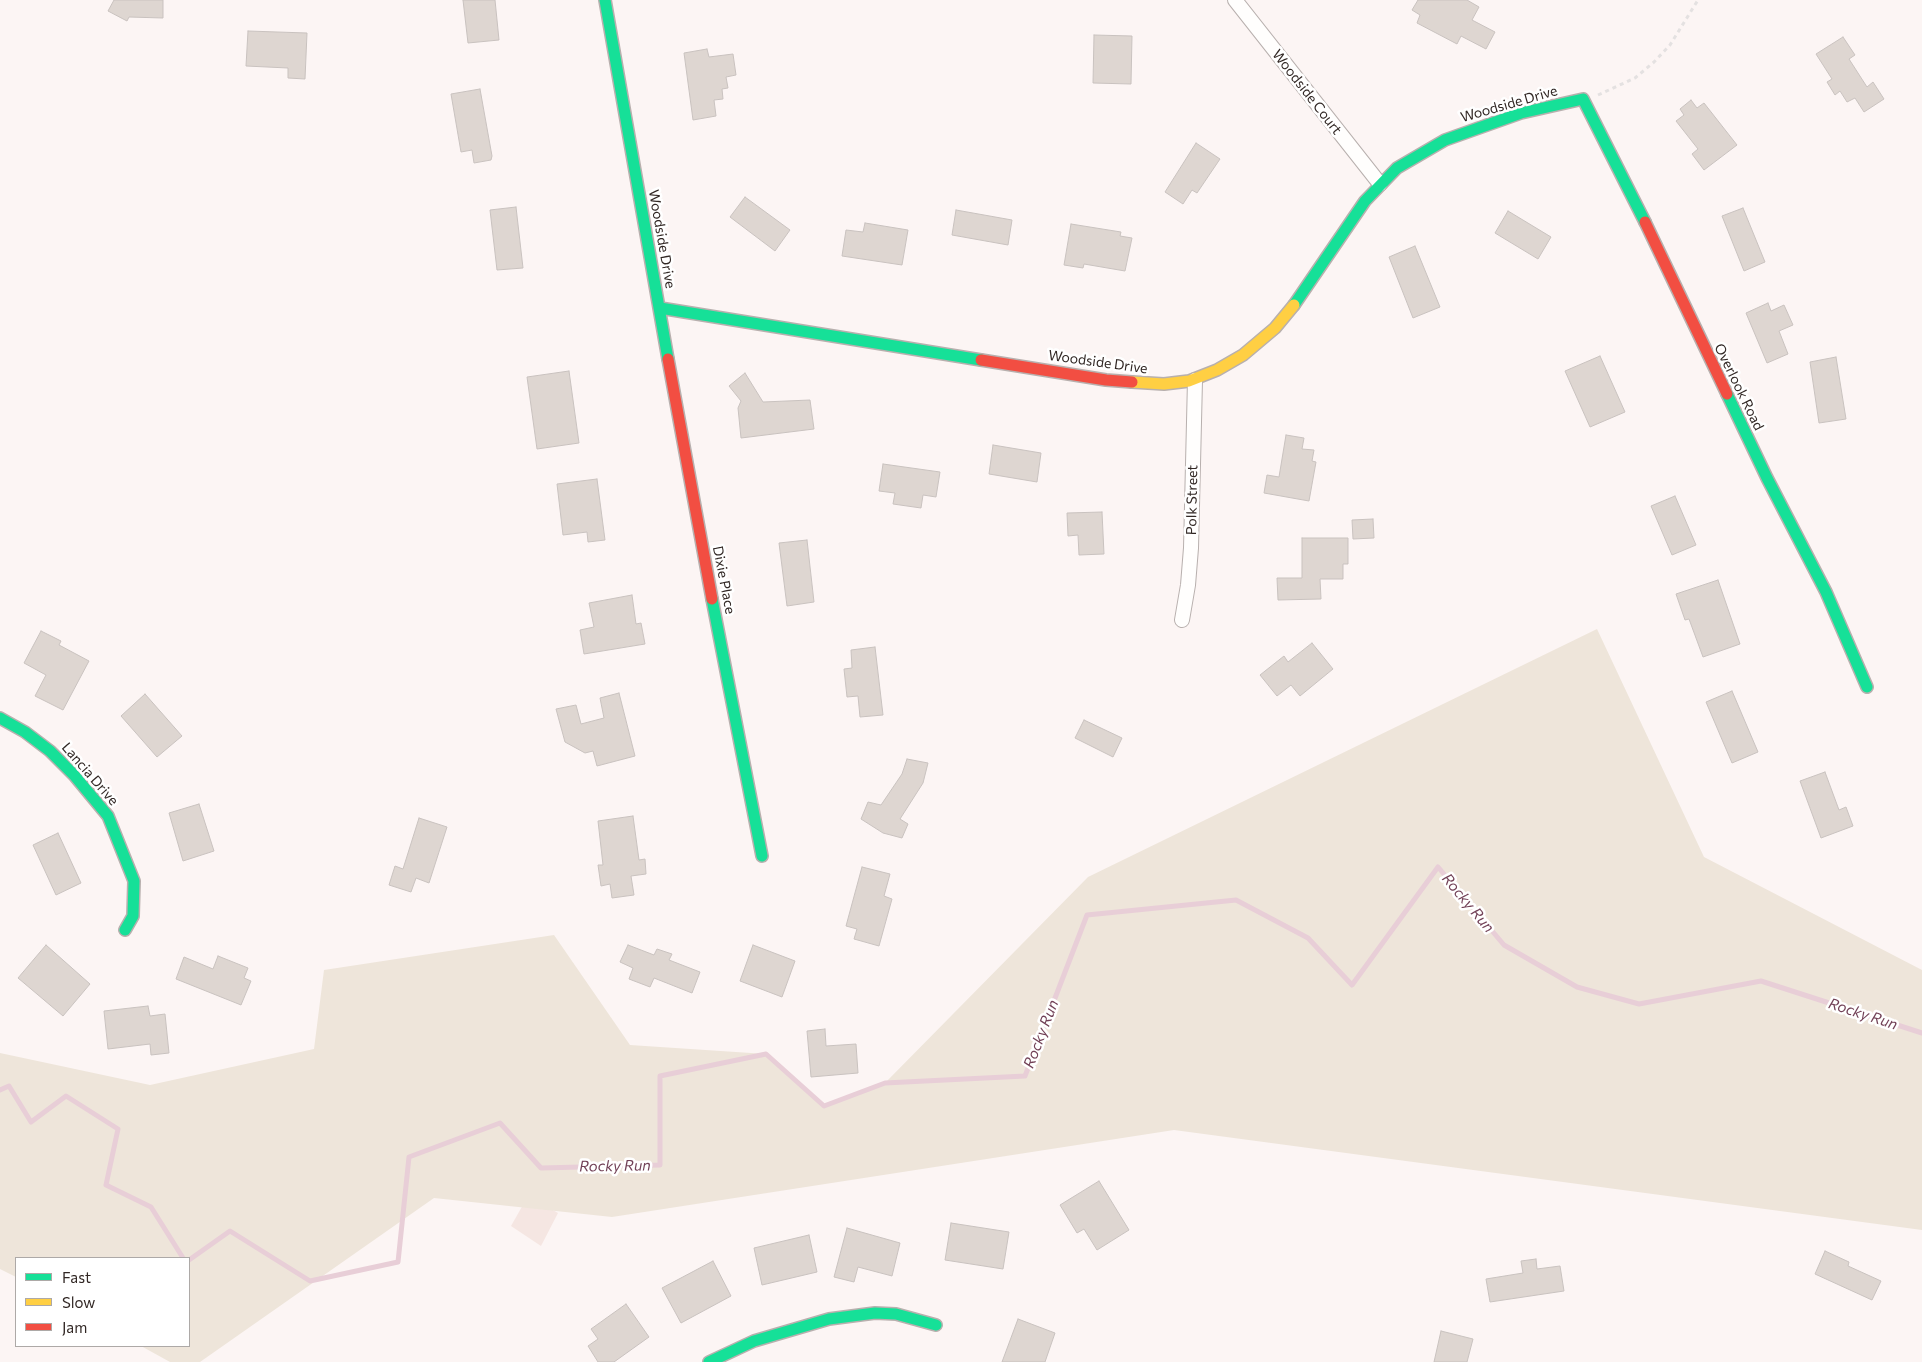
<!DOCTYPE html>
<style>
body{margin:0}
#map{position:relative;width:1922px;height:1362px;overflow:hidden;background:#fcf5f4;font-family:Commissioner,sans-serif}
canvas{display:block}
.legend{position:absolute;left:15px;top:1257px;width:175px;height:90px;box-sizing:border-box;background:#fff;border:1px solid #ada9a7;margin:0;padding:6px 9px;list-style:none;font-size:15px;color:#312724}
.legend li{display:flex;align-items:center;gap:10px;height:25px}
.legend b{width:25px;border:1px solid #ada9a7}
</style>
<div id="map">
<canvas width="1922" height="1362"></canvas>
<ul class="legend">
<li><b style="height:6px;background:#16e098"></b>Fast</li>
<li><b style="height:6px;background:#ffcf43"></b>Slow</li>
<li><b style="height:6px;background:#f24e42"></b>Jam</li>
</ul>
</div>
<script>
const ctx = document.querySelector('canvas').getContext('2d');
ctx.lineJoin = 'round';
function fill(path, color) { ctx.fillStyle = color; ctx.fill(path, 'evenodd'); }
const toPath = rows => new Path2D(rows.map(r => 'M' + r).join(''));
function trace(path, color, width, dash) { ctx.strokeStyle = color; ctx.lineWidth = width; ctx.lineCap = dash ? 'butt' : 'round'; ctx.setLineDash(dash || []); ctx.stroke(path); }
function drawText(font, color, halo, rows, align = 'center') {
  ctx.font = font + ' Commissioner,sans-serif'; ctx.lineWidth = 5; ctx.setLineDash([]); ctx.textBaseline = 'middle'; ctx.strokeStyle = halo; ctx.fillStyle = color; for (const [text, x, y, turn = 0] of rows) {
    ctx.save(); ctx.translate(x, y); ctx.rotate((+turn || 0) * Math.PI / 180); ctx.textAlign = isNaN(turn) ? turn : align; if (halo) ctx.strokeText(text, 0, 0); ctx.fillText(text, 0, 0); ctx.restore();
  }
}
fill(toPath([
 [528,1196,558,1213,541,1246,511,1226]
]), '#f5e6e2');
fill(toPath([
 [1597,629,1704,857,1922,970,1922,1230,1174,1130,612,1217,434,1198,200,1362,170,1362,141,1346,189,1346,189,1258,16,1258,16,1277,0,1269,0,1053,150,1085,314,1049,324,970,554,935,630,1045,766,1054,824,1106,885,1083,1088,877]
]), '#eee5da');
trace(toPath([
 [0,1090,9,1086,31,1122,66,1096,118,1129,106,1185,151,1207,183,1258],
 [189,1260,230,1231,310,1281,398,1262,409,1157,500,1123,541,1168,660,1165,660,1076,766,1054,824,1106,885,1083,1025,1076,1087,915,1236,900,1308,938,1352,985,1438,867,1504,945,1577,987,1639,1004,1761,981,1922,1033]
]), '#e8ced7', 5);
const building = toPath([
 [114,0,163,0,163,18,129,17,127,21,108,11,114,0],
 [463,0,495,0,499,40,468,43,463,0],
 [1418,0,1467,0,1479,7,1472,20,1495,32,1486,49,1461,36,1457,44,1417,23,1420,15,1412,10,1418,0],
 [248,31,307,33,305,79,288,78,288,68,246,66,248,31],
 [1094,35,1132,36,1131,84,1093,83,1094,35],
 [1843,37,1855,55,1849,59,1867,87,1873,82,1884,99,1864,112,1855,98,1847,102,1840,91,1835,95,1827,82,1832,79,1816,54,1843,37],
 [707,49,709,57,733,54,736,75,726,77,728,88,722,89,723,99,714,100,716,116,693,120,684,53,707,49],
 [480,89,492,156,491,160,474,163,472,150,461,152,451,94,480,89],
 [1691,100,1697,108,1704,103,1737,145,1704,170,1692,154,1698,149,1676,121,1684,115,1680,109,1691,100],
 [1196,143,1220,159,1197,193,1192,190,1183,204,1165,192,1196,143],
 [745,197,790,230,775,251,730,217,745,197],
 [516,207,523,268,497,270,490,210,516,207],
 [1743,208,1765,262,1744,271,1722,216,1743,208],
 [956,210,1012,220,1008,245,952,235,956,210],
 [1508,211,1551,237,1538,259,1495,233,1508,211],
 [865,223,908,230,902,265,842,256,846,230,863,232,865,223],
 [1071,224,1121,232,1120,236,1132,238,1125,271,1084,264,1083,268,1064,265,1071,224],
 [1415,246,1440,307,1413,318,1389,257,1415,246],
 [1768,303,1771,311,1784,305,1793,325,1779,331,1788,354,1767,363,1746,313,1768,303],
 [1600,356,1625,412,1590,427,1565,371,1600,356],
 [1836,357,1846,419,1819,423,1810,362,1836,357],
 [569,371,579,443,537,449,527,377,569,371],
 [745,373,763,402,810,400,814,429,741,438,738,408,741,401,729,386,745,373],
 [1286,435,1304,438,1302,449,1314,450,1312,461,1316,462,1309,501,1264,493,1267,475,1279,477,1286,435],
 [993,445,1041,453,1037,482,989,474,993,445],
 [883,464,940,472,936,497,923,495,921,508,893,504,895,493,879,491,883,464],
 [597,479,605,540,588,542,587,532,563,535,557,484,597,479],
 [1675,496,1696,545,1672,555,1651,506,1675,496],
 [1102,512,1104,554,1079,555,1078,535,1068,536,1067,513,1102,512],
 [1373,519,1374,538,1353,539,1352,520,1373,519],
 [1302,538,1348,538,1348,564,1343,564,1343,579,1320,579,1321,599,1278,600,1277,578,1302,578,1302,538],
 [807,540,814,602,787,606,779,543,807,540],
 [1718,580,1740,644,1703,657,1689,619,1685,620,1676,594,1718,580],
 [632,595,636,624,641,623,645,644,584,654,580,630,594,627,589,603,632,595],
 [41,631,61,641,59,645,89,661,63,710,35,696,46,675,24,663,41,631],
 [1312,643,1333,669,1300,696,1291,685,1277,696,1260,675,1284,656,1288,662,1312,643],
 [875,647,883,715,860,717,858,696,847,697,844,669,852,668,851,650,875,647],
 [1732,691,1758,752,1732,763,1706,702,1732,691],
 [619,693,635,756,597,766,593,751,585,753,565,742,556,709,576,705,581,724,604,718,600,698,619,693],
 [145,694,182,736,157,757,121,716,145,694],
 [1084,720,1122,738,1113,757,1075,738,1084,720],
 [907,759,928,763,923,783,900,819,908,824,902,838,883,833,861,819,868,802,881,805,902,774,907,759],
 [1825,772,1839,810,1846,807,1853,826,1821,838,1800,781,1825,772],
 [199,804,214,851,183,861,169,813,199,804],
 [633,816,639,860,645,859,646,874,631,876,634,895,612,898,610,884,601,886,598,865,603,865,598,821,633,816],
 [419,818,447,827,429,883,416,878,411,892,389,885,395,866,403,869,419,818],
 [58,833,81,883,56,895,33,845,58,833],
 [862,867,890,874,884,896,892,899,879,946,854,939,857,929,846,926,862,867],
 [46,945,90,984,63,1016,18,978,46,945],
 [628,945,654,955,657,949,672,954,669,960,700,972,692,993,654,978,650,987,629,979,633,968,620,962,628,945],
 [753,945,795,961,782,997,740,981,753,945],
 [218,956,248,968,244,978,251,981,241,1005,176,979,184,957,213,969,218,956],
 [148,1006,150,1016,165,1014,169,1053,151,1055,150,1044,108,1049,104,1011,148,1006],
 [825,1029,826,1046,856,1044,858,1073,811,1077,807,1031,825,1029],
 [1099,1181,1129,1230,1097,1250,1084,1229,1077,1233,1060,1205,1099,1181],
 [951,1223,1009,1232,1003,1269,945,1260,951,1223],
 [847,1228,900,1243,892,1276,858,1267,854,1282,834,1277,847,1228],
 [809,1235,817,1272,762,1285,754,1248,809,1235],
 [1825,1251,1849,1262,1848,1266,1881,1281,1872,1300,1815,1274,1825,1251],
 [1536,1259,1537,1269,1560,1266,1564,1291,1490,1302,1486,1279,1523,1273,1521,1261,1536,1259],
 [713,1261,731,1296,681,1323,662,1288,713,1261],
 [626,1304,649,1337,614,1362,598,1362,588,1346,598,1339,591,1329,626,1304],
 [1018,1319,1055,1333,1045,1362,1002,1362,1018,1319],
 [1441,1331,1473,1339,1467,1362,1434,1362,1441,1331]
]);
fill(building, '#ded6d1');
trace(building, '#c9c2bf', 1);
const street = toPath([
 [1235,0,1380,184],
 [1182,620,1188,585,1191,548,1195,380]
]);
const fast = toPath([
 [605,0,668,359],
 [1294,305,1365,201,1397,168,1445,140,1521,113,1583,99,1645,222],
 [660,308,981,360],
 [1727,394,1767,478,1826,592,1867,687],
 [712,599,762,856],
 [0,718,25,732,50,751,74,775,108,816,134,881,133,916,125,930],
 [709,1362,754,1341,829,1319,875,1313,896,1314,936,1325]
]);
const slow = toPath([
 [1132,382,1164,384,1189,381,1217,370,1243,355,1275,328,1294,305]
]);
const jam = toPath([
 [1645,222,1727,394],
 [668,359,712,599],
 [981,360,1106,380,1132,382]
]);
trace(street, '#b8b0ae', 16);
trace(fast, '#b8b0ae', 14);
trace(slow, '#b8b0ae', 14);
trace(jam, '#b8b0ae', 14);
trace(toPath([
 [1598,95,1635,78,1654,62,1670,45,1698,0]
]), '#e4e1e1', 3, [4, 4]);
trace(street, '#fffefd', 14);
trace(fast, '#16e098', 11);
trace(slow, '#ffcf43', 11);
trace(jam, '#f24e42', 11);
drawText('14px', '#312724', '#fff', [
 ["Woodside Court",1307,92,52],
 ["Woodside Drive",1509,104,-16],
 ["Woodside Drive",662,239,80],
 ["Woodside Drive",1098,362,8],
 ["Overlook Road",1739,387,64],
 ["Polk Street",1192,500,-89],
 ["Dixie Place",724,580,79],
 ["Lancia Drive",90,774,49]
]);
drawText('italic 15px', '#724157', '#fff', [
 ["Rocky Run",1468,903,50],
 ["Rocky Run",1863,1014,18],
 ["Rocky Run",1041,1034,-69],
 ["Rocky Run",615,1166,-1]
]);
</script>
